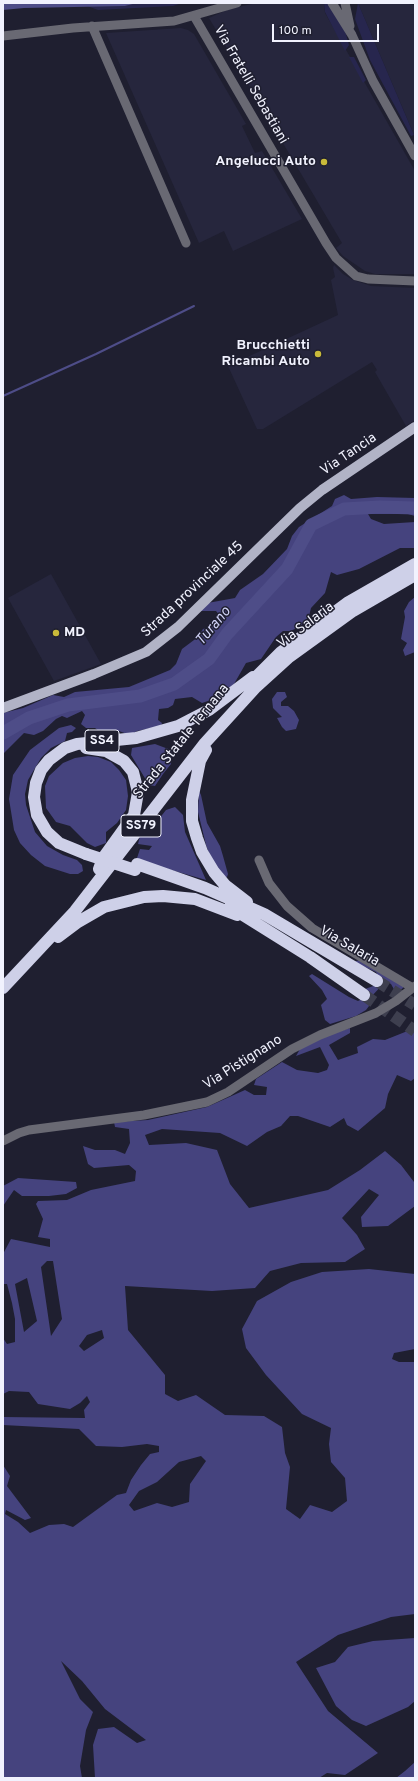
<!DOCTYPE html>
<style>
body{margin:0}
#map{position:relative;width:418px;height:1781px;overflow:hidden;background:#1f1f30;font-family:Overpass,sans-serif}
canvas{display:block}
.frame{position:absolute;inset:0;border:4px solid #f1f2fe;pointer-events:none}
.scale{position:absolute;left:272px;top:24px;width:107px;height:18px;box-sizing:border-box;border:2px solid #f1f2fe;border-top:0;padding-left:5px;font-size:12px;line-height:14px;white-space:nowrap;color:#f1f2fe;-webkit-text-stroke:3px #1f1f30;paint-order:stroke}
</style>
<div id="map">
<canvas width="418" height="1781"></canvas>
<div class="frame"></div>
<div class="scale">100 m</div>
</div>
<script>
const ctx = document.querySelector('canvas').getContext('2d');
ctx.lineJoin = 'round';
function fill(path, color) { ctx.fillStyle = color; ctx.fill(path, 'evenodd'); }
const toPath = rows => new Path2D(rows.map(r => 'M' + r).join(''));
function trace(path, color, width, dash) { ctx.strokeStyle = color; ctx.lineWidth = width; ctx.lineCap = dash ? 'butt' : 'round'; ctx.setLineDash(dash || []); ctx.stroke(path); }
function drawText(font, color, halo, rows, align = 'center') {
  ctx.font = font + ' Overpass,sans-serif'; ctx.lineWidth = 3; ctx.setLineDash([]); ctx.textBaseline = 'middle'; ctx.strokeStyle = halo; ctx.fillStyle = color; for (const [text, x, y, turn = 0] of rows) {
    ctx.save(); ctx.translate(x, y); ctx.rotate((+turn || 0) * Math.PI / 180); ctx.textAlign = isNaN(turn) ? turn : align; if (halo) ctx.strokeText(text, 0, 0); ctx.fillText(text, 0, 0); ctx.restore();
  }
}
fill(toPath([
 [256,3,324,3,325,13,415,171,415,274,375,274,365,271,343,256,336,248,342,243,209,18,229,9],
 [358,3,403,3,415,5,415,137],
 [181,28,188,30,194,34,246,124,242,126,255,153,262,151,302,219,233,251,224,231,199,243,106,33],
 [334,265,343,274,353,280,371,286,415,288,415,420,406,426,375,372,377,370,372,362,263,429,257,429,228,366,338,315,331,280,335,277,333,268],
 [51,574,101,664,54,681,8,598]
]), '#26263d');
fill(toPath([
 [137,3,182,3,173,6,98,10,87,6,125,6],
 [324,3,328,3,343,24,349,45,345,51,325,12],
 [358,3,414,135,411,136,370,60,355,19],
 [349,57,354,57,366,80,363,83]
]), '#27264e');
fill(toPath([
 [344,495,351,499,377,497,415,498,415,516,408,514,368,514,371,519,384,524,415,522,415,548,400,548,359,569,337,575,331,572,325,593,311,608,309,616,300,627,290,631,283,631,276,637,261,659,246,663,234,684,223,696,202,703,192,697,175,699,173,705,168,708,159,709,158,720,162,723,161,726,137,731,130,735,119,731,112,736,105,736,95,728,86,728,81,724,85,715,82,711,67,718,62,716,56,719,43,731,34,735,24,733,3,754,3,713,23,708,53,695,64,697,75,692,129,687,170,670,176,664,182,649,198,637,203,629,211,627,221,617,216,611,200,611,202,604,235,598,240,590,263,574,287,549,292,536,299,527,332,506,335,499],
 [415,597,415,652,405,656,403,650,407,643,401,639,405,617,404,611,409,602],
 [277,692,285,692,287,697,281,702,281,706,288,706,294,711,299,720,296,729,286,731,282,727,277,718,282,717,273,708,272,699],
 [71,725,76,728,72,732,67,733,65,741,51,748,41,758,28,780,25,794,26,805,35,832,47,846,63,855,77,860,82,865,83,871,78,874,70,874,45,866,31,855,20,843,14,830,9,799,13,775,30,750,59,728],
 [155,744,171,750,172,753,171,764,163,774,155,786,149,785,131,755,132,748],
 [88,756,98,757,111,762,119,770,126,780,128,796,126,810,117,823,106,832,106,843,95,847,87,843,70,826,56,822,46,808,45,786,49,776,63,763,75,758],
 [199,791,201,795,207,823,220,846,223,856,228,874,227,877,223,876,211,859,206,845,198,812],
 [175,807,183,815,185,832,206,880,147,863,137,858,140,849,149,850,152,846,138,844,140,836,147,834,166,810],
 [362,959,404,986,403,988,396,993,391,984,386,981,370,998,368,1002,369,1006,366,1010,356,1016,330,1024,325,1020,321,1005,327,999,322,990,309,976,312,974,349,997,358,1001,362,999,365,989,379,984,379,978,376,972,354,962],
 [350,1028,350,1033,329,1045,338,1060,358,1053,357,1047,373,1039,385,1040,415,1028,415,1078,411,1081,397,1075,388,1094,385,1108,358,1131,347,1125,344,1118,330,1127,298,1116,290,1116,281,1126,267,1132,247,1146,220,1133,162,1129,145,1135,149,1145,186,1143,217,1150,230,1184,249,1208,328,1190,360,1170,385,1151,401,1165,414,1182,415,1206,388,1226,362,1227,361,1217,379,1195,369,1189,342,1218,357,1235,365,1249,345,1262,301,1263,270,1271,255,1288,212,1291,125,1286,128,1330,165,1375,165,1394,178,1401,196,1395,225,1415,264,1416,282,1427,285,1453,290,1467,286,1509,300,1519,310,1505,332,1512,347,1501,345,1478,331,1462,329,1444,331,1428,302,1414,266,1375,246,1348,242,1329,257,1301,291,1282,322,1272,369,1269,415,1274,415,1349,394,1353,392,1359,399,1362,415,1362,415,1614,391,1617,338,1635,296,1662,328,1711,378,1753,345,1775,327,1773,319,1778,95,1778,93,1745,98,1729,114,1727,137,1743,146,1740,105,1709,82,1681,61,1661,80,1699,93,1712,86,1730,80,1766,82,1778,3,1778,3,1465,10,1476,7,1486,31,1518,25,1520,6,1510,5,1514,18,1522,30,1533,49,1525,64,1524,73,1527,117,1495,126,1493,131,1480,141,1465,150,1454,159,1452,159,1446,147,1444,122,1447,96,1446,79,1429,3,1425,3,1417,85,1418,84,1410,90,1402,87,1396,80,1403,70,1409,38,1404,29,1392,9,1391,3,1394,3,1338,7,1344,15,1342,15,1319,12,1303,7,1284,3,1284,3,1254,11,1239,50,1247,50,1239,38,1237,43,1219,36,1204,38,1201,67,1200,91,1190,135,1181,136,1171,129,1165,94,1168,88,1164,83,1146,95,1150,115,1150,125,1154,130,1143,129,1129,115,1127,114,1122,148,1120,207,1107,245,1090,254,1095,266,1095,267,1087,254,1085,256,1079,282,1062,297,1070,318,1073,327,1070,329,1065,320,1047,296,1056,300,1049,328,1035],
 [47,1261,53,1261,62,1319,51,1336,41,1267],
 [27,1278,37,1321,24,1332,15,1284],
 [102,1330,104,1338,84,1351,79,1346,87,1335],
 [201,1456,206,1461,190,1484,189,1502,172,1507,157,1503,134,1511,129,1505,139,1491,157,1482,179,1462],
 [18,1178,76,1182,77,1188,66,1194,49,1196,22,1196,14,1190,3,1206,3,1186],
 [415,1638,415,1701,408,1707,366,1726,352,1720,336,1706,316,1668,335,1662,348,1647,373,1641],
 [415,1762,415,1778,396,1778,405,1771]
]), '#45437e');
fill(toPath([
 [3,3,137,3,125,6,24,8,3,10]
]), '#4e4d88');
trace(toPath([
 [3,396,96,354,194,306]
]), '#4e4d88', 2);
trace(toPath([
 [3,733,29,718,68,705,140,696,174,684,209,659,227,634,287,569,311,525,344,509,380,507,415,508]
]), '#4e4d88', 13);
trace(toPath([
 [377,981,415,1005],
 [364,995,415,1031]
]), '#3e3f4f', 12, [12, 6]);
trace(toPath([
 [332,3,352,35,373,81,415,156],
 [345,3,350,26],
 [194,16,326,243,336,258,356,276,368,279,415,281],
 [92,26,186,243],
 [3,36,73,28,174,21,237,3],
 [259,860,269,883,287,906,312,928,413,988],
 [3,1141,19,1133,29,1130,144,1115,207,1102,228,1092,292,1049,320,1035,376,1013,396,1001,415,986]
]), '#696973', 9);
trace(toPath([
 [3,708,94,674,146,652,178,627,300,508,322,490,415,427]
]), '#b1b3c6', 10);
trace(toPath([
 [249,684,281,652,308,632,347,603,415,564],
 [86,748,106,751,124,761,133,772,138,792,134,815,103,858,99,869],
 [206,750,200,761,192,800,192,821,197,838,202,852,214,872,225,885,247,902],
 [86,854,59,843,47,832,37,815,34,797,36,783,41,770,49,760,65,748,77,744,136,738,178,726,209,710,253,677],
 [137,864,205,888,264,914,377,981],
 [230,907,310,957,364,995],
 [58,937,78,922,104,907,144,897,163,896,195,899,237,915],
 [3,988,75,911,205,743,256,687,288,658,353,611,415,575]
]), '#ced0e8', 12);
trace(toPath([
 [86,854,135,870]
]), '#ced0e8', 12);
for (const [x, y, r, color] of [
 [324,162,4,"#c9ba3a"],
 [318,354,4,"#c9ba3a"],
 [56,633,4,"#c9ba3a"]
]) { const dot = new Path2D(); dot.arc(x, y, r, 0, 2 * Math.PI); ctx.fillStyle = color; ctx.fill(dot); trace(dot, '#1f1f30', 1.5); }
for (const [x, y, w] of [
 [102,741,34],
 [141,826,40]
]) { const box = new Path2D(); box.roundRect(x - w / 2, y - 11, w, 22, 3); ctx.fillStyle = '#1f1f30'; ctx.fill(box); trace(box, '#f1f2fe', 1); }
drawText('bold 13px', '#f1f2fe', null, [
 ["SS4",102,741],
 ["SS79",141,826]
]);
drawText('14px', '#f1f2fe', '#1f1f30', [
 ["Via Fratelli Sebastiani",250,85,60],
 ["Via Tancia",349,455,-34],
 ["Strada provinciale 45",193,590,-43],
 ["Via Salaria",306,626,-37],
 ["Strada Statale Ternana",182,742,-51],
 ["Via Salaria",349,947,30],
 ["Via Pistignano",243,1063,-32]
]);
drawText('bold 14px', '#f1f2fe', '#1f1f30', [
 ["Angelucci Auto",316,162],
 ["Brucchietti",310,346],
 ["Ricambi Auto",310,362],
 ["MD",64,633,"left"]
], 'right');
drawText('italic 15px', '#cfd1f5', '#1f1f30', [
 ["Turano",214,627,-50]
]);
</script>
